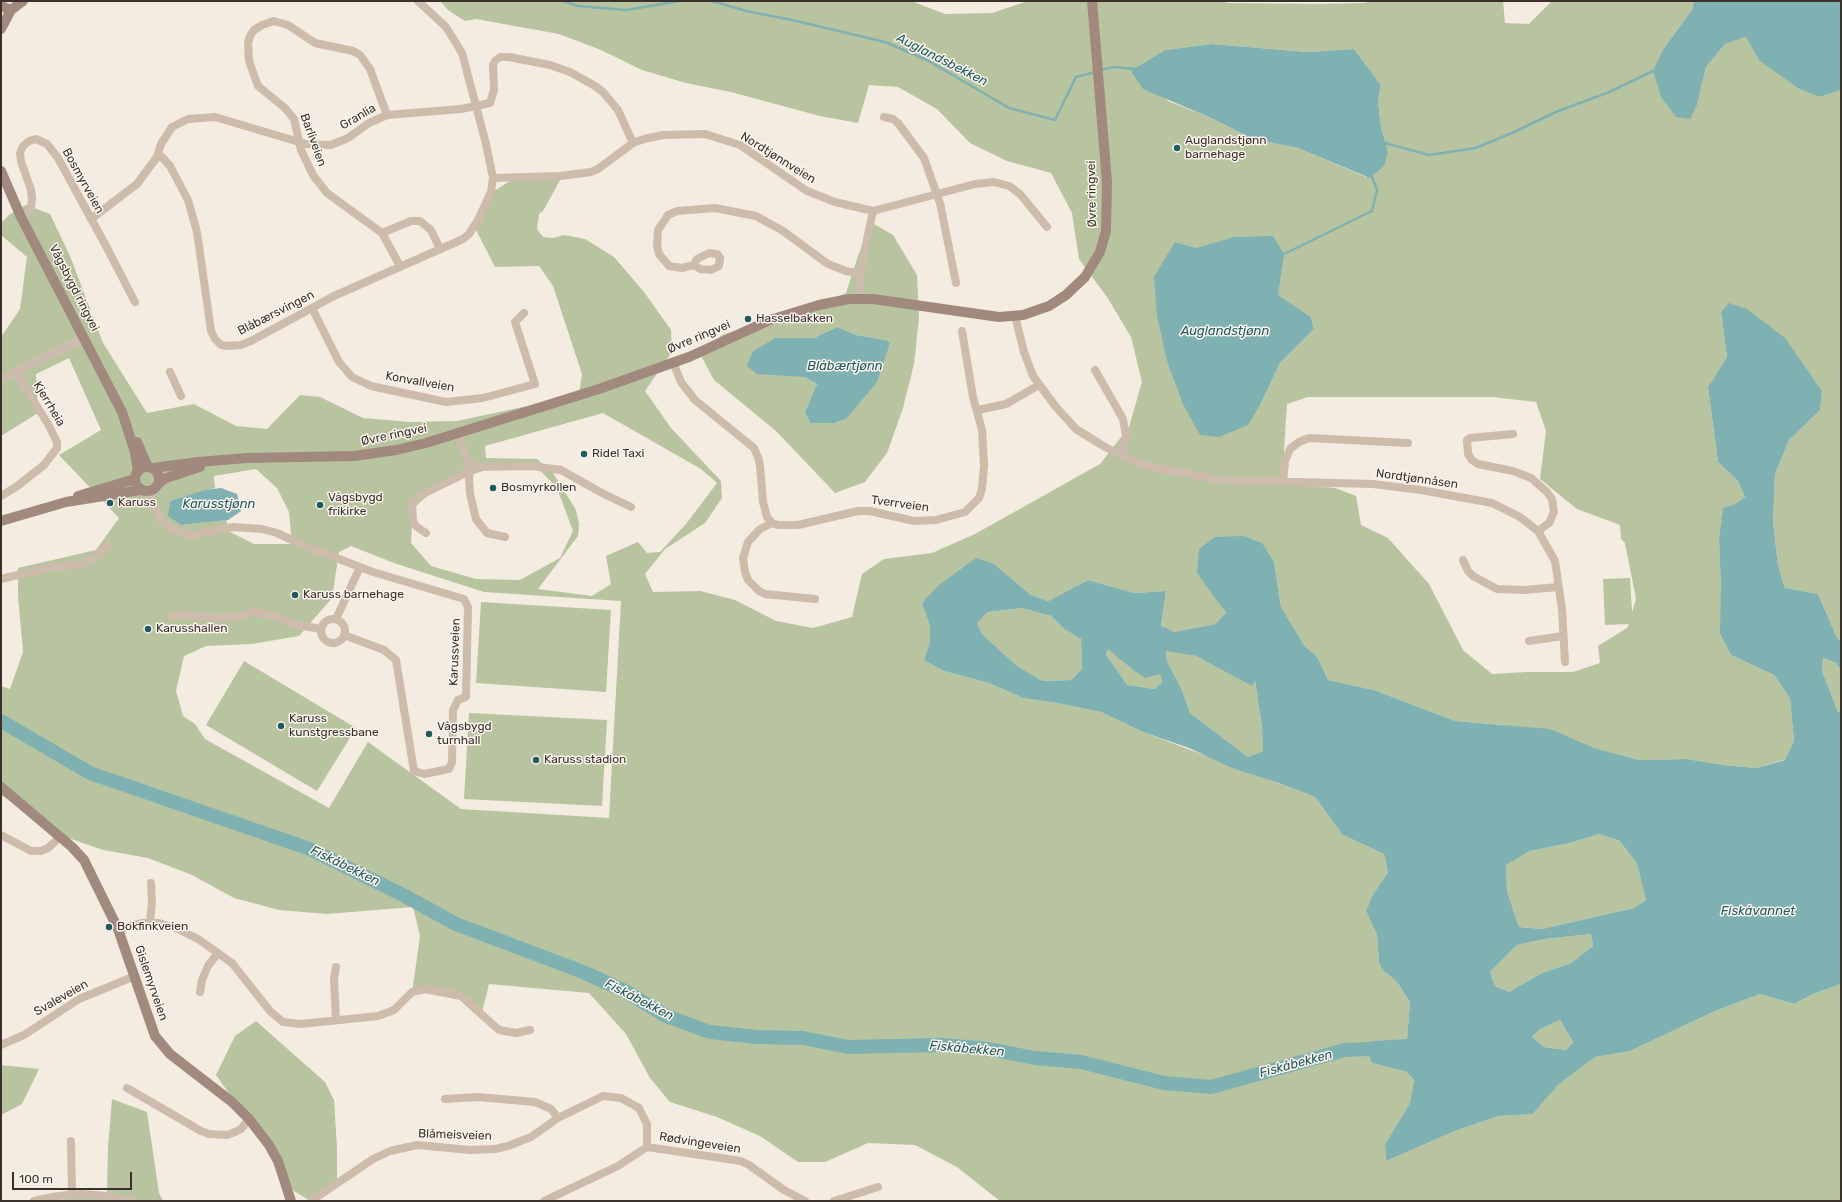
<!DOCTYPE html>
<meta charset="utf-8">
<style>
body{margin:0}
#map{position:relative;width:1842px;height:1202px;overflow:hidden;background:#f4ebe1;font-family:Rubik,sans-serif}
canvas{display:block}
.frame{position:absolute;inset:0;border:2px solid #3b302b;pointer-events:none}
.scale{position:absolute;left:12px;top:1172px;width:120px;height:18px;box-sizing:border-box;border:2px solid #3b302b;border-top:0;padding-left:5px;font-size:12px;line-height:14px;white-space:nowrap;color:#3b302b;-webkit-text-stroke:3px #fbf5ee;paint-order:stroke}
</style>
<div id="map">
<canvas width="1842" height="1202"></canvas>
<div class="frame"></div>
<div class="scale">100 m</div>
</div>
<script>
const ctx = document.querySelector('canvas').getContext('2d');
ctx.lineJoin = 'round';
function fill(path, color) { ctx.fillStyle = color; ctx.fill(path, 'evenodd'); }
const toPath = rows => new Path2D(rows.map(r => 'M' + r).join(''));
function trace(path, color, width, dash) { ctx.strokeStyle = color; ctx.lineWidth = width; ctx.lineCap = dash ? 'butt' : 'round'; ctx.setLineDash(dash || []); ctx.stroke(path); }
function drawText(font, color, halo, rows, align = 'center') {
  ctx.font = font + ' Rubik,sans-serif'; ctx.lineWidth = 3; ctx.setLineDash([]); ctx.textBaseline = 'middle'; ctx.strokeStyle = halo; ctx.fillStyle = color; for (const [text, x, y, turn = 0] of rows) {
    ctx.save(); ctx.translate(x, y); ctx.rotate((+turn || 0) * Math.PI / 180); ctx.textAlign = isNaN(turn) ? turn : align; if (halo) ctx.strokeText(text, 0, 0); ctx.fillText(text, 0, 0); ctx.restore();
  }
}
fill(toPath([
 [440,1,911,1,945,14,992,13,1028,1,1220,1,1228,3,1319,4,1365,3,1370,1,1503,1,1505,23,1529,24,1552,1,1694,1,1692,10,1664,48,1697,105,1706,67,1725,44,1746,37,1752,45,1820,97,1841,90,1841,641,1837,638,1818,594,1785,588,1778,566,1773,521,1775,474,1789,440,1820,410,1822,391,1811,376,1721,312,1727,357,1708,387,1718,462,1738,481,1745,497,1735,504,1719,540,1721,586,1731,655,1774,675,1790,698,1794,741,1786,759,1757,768,1723,765,1687,759,1639,760,1504,725,1455,721,1374,690,1328,680,1318,658,1304,645,1281,607,1274,562,1218,601,1226,614,1215,624,1176,632,1161,627,1166,591,1134,593,1088,580,1048,601,1031,595,994,564,922,602,930,626,930,642,925,660,944,671,989,683,1023,698,1057,703,1101,712,1143,732,1315,797,1343,835,1384,854,1388,872,1372,896,1366,911,1377,935,1379,963,1384,971,1397,982,1410,1002,1407,1040,1372,1041,1372,1063,1407,1072,1414,1080,1410,1103,1385,1144,1386,1161,1455,1131,1498,1116,1533,1114,1558,1085,1595,1057,1630,1051,1715,1011,1760,994,1794,1004,1813,994,1841,984,1841,1201,1000,1201,957,1167,915,1145,868,1143,825,1162,798,1162,760,1136,717,1117,670,1102,650,1078,626,1034,589,993,489,984,482,1012,440,988,412,993,420,936,413,907,327,914,279,910,234,898,192,875,148,858,103,850,60,835,1,795,1,686,10,689,23,652,18,595,18,568,96,550,119,518,59,455,101,430,69,358,36,374,38,413,1,436,1,337,20,309,27,257,1,235,1,223,9,215,26,205,50,214,70,256,103,343,147,413,194,404,236,426,267,429,300,395,320,397,363,418,410,422,457,421,579,395,582,374,553,286,539,266,495,267,475,228,491,193,518,176,564,173,543,211,539,214,537,229,543,237,553,238,564,235,585,239,614,257,644,292,671,330,672,352,645,391,671,428,721,481,722,498,705,523,665,549,645,574,653,592,700,591,735,600,776,621,813,628,852,617,862,574,884,559,932,553,975,534,1100,464,1129,427,1142,382,1131,337,1107,297,1079,259,1072,213,1051,173,1007,161,970,143,937,109,898,87,869,85,858,123,820,116,731,92,686,83,642,70,601,50,559,34,476,19,465,21,448,10],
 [1212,44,1307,52,1354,49,1381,85,1378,101,1381,127,1388,152,1366,177,1298,148,1253,139,1211,118,1168,101,1132,71,1165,50],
 [1175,242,1281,273,1277,295,1311,317,1314,329,1280,363,1260,405],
 [1308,397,1493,397,1536,402,1546,431,1540,479,1577,509,1620,525,1621,539,1625,543,1636,599,1632,612,1630,578,1603,579,1605,625,1629,624,1627,628,1598,646,1600,663,1573,672,1527,672,1492,674,1463,650,1429,584,1388,538,1361,525,1356,496,1335,488,1288,484,1284,450,1287,404],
 [603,413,701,469,717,483,686,524,660,552,647,553,638,542,606,556,611,584,592,596,538,589,578,536,579,524,576,510,553,473,537,459,486,458,485,446],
 [536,466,557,488,573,531,560,558,520,580,476,579,431,566,411,543,413,509,438,486,486,470],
 [256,469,277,488,289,512,292,544,254,544,230,532,226,520,181,525,170,501,215,488,214,476],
 [351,546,394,563,484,592,621,601,609,818,461,809,368,742,329,808,205,739,195,724,183,716,176,691,184,656,206,646,252,644,299,636,332,598,339,552],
 [874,224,893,235,917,275,919,318,914,364,903,408,887,453,865,482,835,493,776,431,714,380,700,354,722,335,764,321,809,310,846,293,859,253],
 [837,327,856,335,885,340,846,419,836,423,810,423,805,412,817,384,804,377,776,338,814,338],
 [481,602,611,610,606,692,476,683],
 [1022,608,1051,616,1064,629,1081,639,1082,669,1071,680,1043,681,1017,666,982,634,977,623,988,612],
 [1108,648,1133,670,1160,674,1162,682,1156,689,1126,685,1106,655],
 [1166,650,1196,656,1251,685,1255,681,1262,727,1263,751,1248,757,1190,713,1182,690,1167,661],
 [1822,658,1836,663,1841,671,1841,711,1838,712,1822,671],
 [244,661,356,728,317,791,206,725],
 [469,713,607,720,602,806,464,799],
 [1599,834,1620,841,1637,864,1646,900,1634,908,1542,929,1519,927,1507,891,1506,865,1530,851,1570,843],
 [1591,934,1593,946,1571,963,1542,973,1509,992,1495,986,1490,972,1517,945,1545,939],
 [1560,1020,1573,1042,1566,1050,1544,1047,1532,1037,1540,1029],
 [256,1021,325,1082,334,1100,337,1148,337,1183,307,1199,294,1191,270,1151,216,1075,235,1036],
 [1,1065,39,1069,22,1104,1,1115],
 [112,1099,147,1112,159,1193,163,1201,54,1201,107,1193,108,1147]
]), '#b8c4a0');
fill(toPath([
 [1694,1,1841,1,1841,90,1820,97,1798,88,1760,61,1746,37,1725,44,1706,67,1697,105,1690,119,1676,117,1661,97,1653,71,1664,48,1692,10],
 [1212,44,1307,52,1354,49,1381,85,1378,101,1381,127,1388,152,1384,166,1370,178,1298,148,1253,139,1211,118,1143,89,1131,71,1165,50],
 [1273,236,1284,254,1278,295,1311,317,1314,329,1280,363,1260,405,1248,425,1219,437,1200,435,1183,404,1167,361,1157,316,1154,277,1175,242,1197,248,1234,237],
 [1729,303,1747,309,1785,338,1822,391,1820,410,1789,440,1775,474,1773,521,1778,566,1785,588,1818,594,1837,638,1841,641,1841,671,1836,663,1823,658,1822,671,1838,712,1841,711,1841,984,1813,994,1794,1004,1760,994,1715,1011,1630,1051,1595,1057,1558,1085,1533,1114,1498,1116,1455,1131,1386,1161,1385,1144,1410,1103,1414,1080,1407,1072,1372,1063,1368,1052,1372,1041,1407,1039,1410,1002,1397,982,1384,971,1379,963,1377,935,1366,911,1372,896,1388,872,1384,854,1343,835,1315,797,1276,782,1232,768,1189,748,1143,732,1101,712,1057,703,1023,698,989,683,944,671,924,660,930,642,930,626,922,603,939,585,976,558,994,564,1031,595,1048,601,1088,580,1134,593,1166,591,1161,626,1175,632,1215,624,1226,613,1197,573,1199,549,1215,537,1243,536,1262,543,1274,562,1281,607,1304,645,1318,658,1328,680,1374,690,1455,721,1550,729,1594,748,1639,760,1687,759,1723,765,1757,768,1785,760,1794,741,1790,698,1774,675,1731,655,1720,633,1721,586,1719,540,1723,508,1735,504,1745,497,1738,481,1718,462,1708,387,1727,357,1721,312],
 [1022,608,1051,616,1064,629,1081,639,1082,669,1071,680,1043,681,1017,666,982,634,977,623,988,612],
 [1108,649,1133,670,1145,678,1160,674,1162,682,1155,689,1127,685,1106,655],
 [1166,651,1196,656,1252,686,1255,681,1262,727,1263,751,1248,757,1190,713,1182,690,1167,661],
 [1599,834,1620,841,1637,864,1646,900,1634,908,1542,929,1519,927,1507,891,1506,865,1530,851,1570,843],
 [1591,934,1593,946,1571,963,1542,973,1509,992,1495,986,1490,972,1517,945,1545,939],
 [1560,1020,1573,1042,1566,1050,1544,1047,1532,1037,1540,1029],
 [837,327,856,335,885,340,890,343,877,382,846,419,835,423,810,423,805,412,817,384,804,377,757,374,747,366,753,351,776,338,814,338],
 [221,488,237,494,241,511,228,520,181,525,168,516,170,501,205,490]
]), '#7fb0b2');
trace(toPath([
 [563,1,578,6,626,10,680,1],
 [712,1,746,11,792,20,885,42,927,60,1009,108,1055,120,1076,77,1096,72],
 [1101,70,1113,67,1136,69],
 [1385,143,1429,155,1476,148,1514,132,1558,111,1607,93,1653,71],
 [1284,254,1372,211,1377,190,1372,177]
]), '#7fb0b2', 2.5);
trace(toPath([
 [1,721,90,773,310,849,405,896,456,924,583,972,625,991,666,1016,710,1032,756,1037,803,1038,848,1047,942,1045,989,1049,1035,1058,1081,1062,1164,1083,1211,1087,1345,1050,1369,1049]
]), '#7fb0b2', 14);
trace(toPath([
 [387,115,370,69,360,55,353,51,315,43,288,25,274,21,262,25,254,30,250,36,248,43,249,61,258,86,285,108,294,119,301,150,313,175,327,193,382,233,400,266],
 [884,117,893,119,898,123,924,158,940,203,956,283],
 [157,157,162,157,170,166,188,200,197,232,211,331,215,339,221,345,227,346,241,345,251,341,334,296,463,239,469,234,478,220,491,192,493,178,486,144,462,53,446,27,418,1],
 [493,178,560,176,591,172,598,169,633,143,644,139,663,135,705,134,740,145,807,191,835,202,873,211,975,184,994,182,1009,186,1020,194,1047,227],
 [21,217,31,209,32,198,31,190,21,161,20,153,23,146,29,141,36,139,47,144,58,158,106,246,135,302],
 [91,219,137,184,157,157,161,144,172,127,188,119,215,117,306,144,331,145,348,138,369,123,387,115,461,109,490,103,494,90,493,65,495,61,500,57,509,57,550,65,570,72,595,86,603,92,618,110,633,143],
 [382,233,411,221,420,221,431,230,440,249],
 [694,265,697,259,709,253,717,254,720,258,719,266,711,270,700,269,694,265,682,268,669,266,659,254,657,246,658,230,668,215,677,211,715,208,756,216,783,231,828,264,846,271,861,274],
 [859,299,862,264,873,211],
 [312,308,339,362,352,377,371,386,446,402,483,398,535,384,515,322,524,313],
 [1015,316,1024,352,1033,376,1056,407,1076,429,1105,447,1130,459,1151,467,1220,480,1373,484,1421,490,1492,503,1520,517,1538,531,1555,561,1562,609,1565,662],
 [673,362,681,382,695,400,754,448,758,457,760,465,763,502,767,517,772,523,778,525,798,525,858,511,870,511,914,521,936,520,965,512,979,498,982,489,984,465,982,430,973,397,962,331],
 [1095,370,1123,419,1126,436,1121,454],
 [170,372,181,396],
 [1,379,84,338],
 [978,410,1006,404,1039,385],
 [457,433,471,467,532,466,561,470,602,493,631,507],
 [1513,434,1470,438,1467,440,1468,454,1472,460,1478,464,1513,471,1531,478,1547,492,1552,499,1554,512,1549,523,1538,531],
 [471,467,469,477,470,494,476,519,487,533,505,537],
 [1283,482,1285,461,1290,449,1299,442,1309,438,1408,443],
 [150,491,153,504,160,519,170,528,179,532,193,535,233,527,262,529,277,533,305,546,373,572,464,599,468,607,466,697,458,700,453,710,452,762,449,769,424,774,414,771,396,660,384,650,344,635],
 [1,496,16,487,44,465,57,448,57,442,48,424,16,372],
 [772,523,760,529,748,542,743,558,745,572,748,580,759,591,765,594,815,599],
 [426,533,417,527,413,522,412,503,419,496,462,475,471,467],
 [1463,560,1468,571,1473,576,1497,589,1524,590,1558,587],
 [1,579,47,568,82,564,93,559,109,545],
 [172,618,176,616,190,615,220,618,238,616,253,612,269,615,298,625,321,629],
 [336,619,360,567],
 '321 631a12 12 0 1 1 24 0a12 12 0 1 1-24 0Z',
 [1529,641,1563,636],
 [1,835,31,851,41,851,48,848,60,837],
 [150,922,152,902,151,883],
 [118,929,141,923,159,923,178,929,198,939,232,963,270,1011,283,1022,301,1024,378,1016,394,1010,412,992,425,989,461,996,499,1030,516,1033,530,1030],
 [336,967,334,979,336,1020],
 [200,992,202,980,208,966,217,954],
 [1,1045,24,1035,79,999,135,976],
 [127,1088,201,1131,209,1134,227,1135,235,1132,241,1129,249,1119],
 [445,1099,478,1097,535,1102,551,1109,558,1118],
 [71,1141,72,1194],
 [34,1201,58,1196,82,1194,107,1196,132,1201],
 [311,1201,373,1159,390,1151,417,1145,470,1150,495,1149,508,1146,531,1137,558,1118,603,1096,621,1098,639,1108,647,1124,647,1147],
 [544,1201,618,1166,647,1147,741,1161,749,1165,784,1190,805,1201],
 [834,1201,878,1187]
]), '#cdbbac', 8);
trace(toPath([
 [1,6,11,10],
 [1,29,11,10,23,1],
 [1,171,21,217,122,412,135,452,138,472],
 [137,442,148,467],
 '135 479a12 12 0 1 1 24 0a12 12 0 1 1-24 0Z',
 [153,468,198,462,247,458,354,456,396,450,426,443,599,389,689,357,770,320,819,305,849,299,873,299,999,317,1023,315,1049,306,1066,295,1085,277,1100,252,1106,231,1107,182,1092,1],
 [159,483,166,478,200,467],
 [78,496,135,479],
 [1,521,66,502,141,490],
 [1,787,72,847,84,860,118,929,155,1036,170,1054,232,1102,249,1119,269,1145,278,1161,291,1201]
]), '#a18a7d', 10);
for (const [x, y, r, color] of [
 [1177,148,4,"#1f5a5e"],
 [748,319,4,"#1f5a5e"],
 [584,454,4,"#1f5a5e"],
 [493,488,4,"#1f5a5e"],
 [110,503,4,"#1f5a5e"],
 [320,505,4,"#1f5a5e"],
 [295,595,4,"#1f5a5e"],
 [148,629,4,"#1f5a5e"],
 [281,726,4,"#1f5a5e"],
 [429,734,4,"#1f5a5e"],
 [536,760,4,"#1f5a5e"],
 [109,927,4,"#1f5a5e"]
]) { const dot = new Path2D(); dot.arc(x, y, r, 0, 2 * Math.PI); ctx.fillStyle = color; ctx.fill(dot); trace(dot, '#fbf5ee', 1.5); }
drawText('12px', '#3b302b', '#fbf5ee', [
 ["Granlia",358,117,-30],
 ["Barliveien",313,140,70],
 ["Nordtjønnveien",778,158,32],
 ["Bosmyrveien",83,181,61],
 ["Øvre ringvei",1092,194,-91],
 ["Vågsbygd ringvei",74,288,63],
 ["Blåbærsvingen",276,313,-27],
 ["Øvre ringvei",699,337,-23],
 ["Konvallveien",420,382,10],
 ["Kjerrheia",49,404,59],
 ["Øvre ringvei",394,435,-12],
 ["Nordtjønnåsen",1417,479,8],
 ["Tverrveien",900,504,8],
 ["Karussveien",455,652,-88],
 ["Gislemyrveien",151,983,71],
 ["Svaleveien",61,998,-30],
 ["Blåmeisveien",455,1135,2],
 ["Rødvingeveien",700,1143,9]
]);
drawText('12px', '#3b302b', '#fbf5ee', [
 ["Auglandstjønn",1185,141],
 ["barnehage",1185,155],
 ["Hasselbakken",756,319],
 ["Ridel Taxi",592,454],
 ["Bosmyrkollen",501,488],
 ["Vågsbygd",328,498],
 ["frikirke",328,512],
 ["Karuss",118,503],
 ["Karuss barnehage",303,595],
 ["Karusshallen",156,629],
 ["Karuss",289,719],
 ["kunstgressbane",289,733],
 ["Vågsbygd",437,727],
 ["turnhall",437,741],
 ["Karuss stadion",544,760],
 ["Bokfinkveien",117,927]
], 'left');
drawText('italic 13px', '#1f5a5e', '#fbf5ee', [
 ["Auglandsbekken",942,60,27],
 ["Auglandstjønn",1225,331],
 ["Blåbærtjønn",845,366],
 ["Karusstjønn",219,504],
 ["Fiskåbekken",345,866,26],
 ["Fiskåvannet",1758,911],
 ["Fiskåbekken",639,1000,27],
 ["Fiskåbekken",967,1049,5],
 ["Fiskåbekken",1296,1064,-15]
]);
</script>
